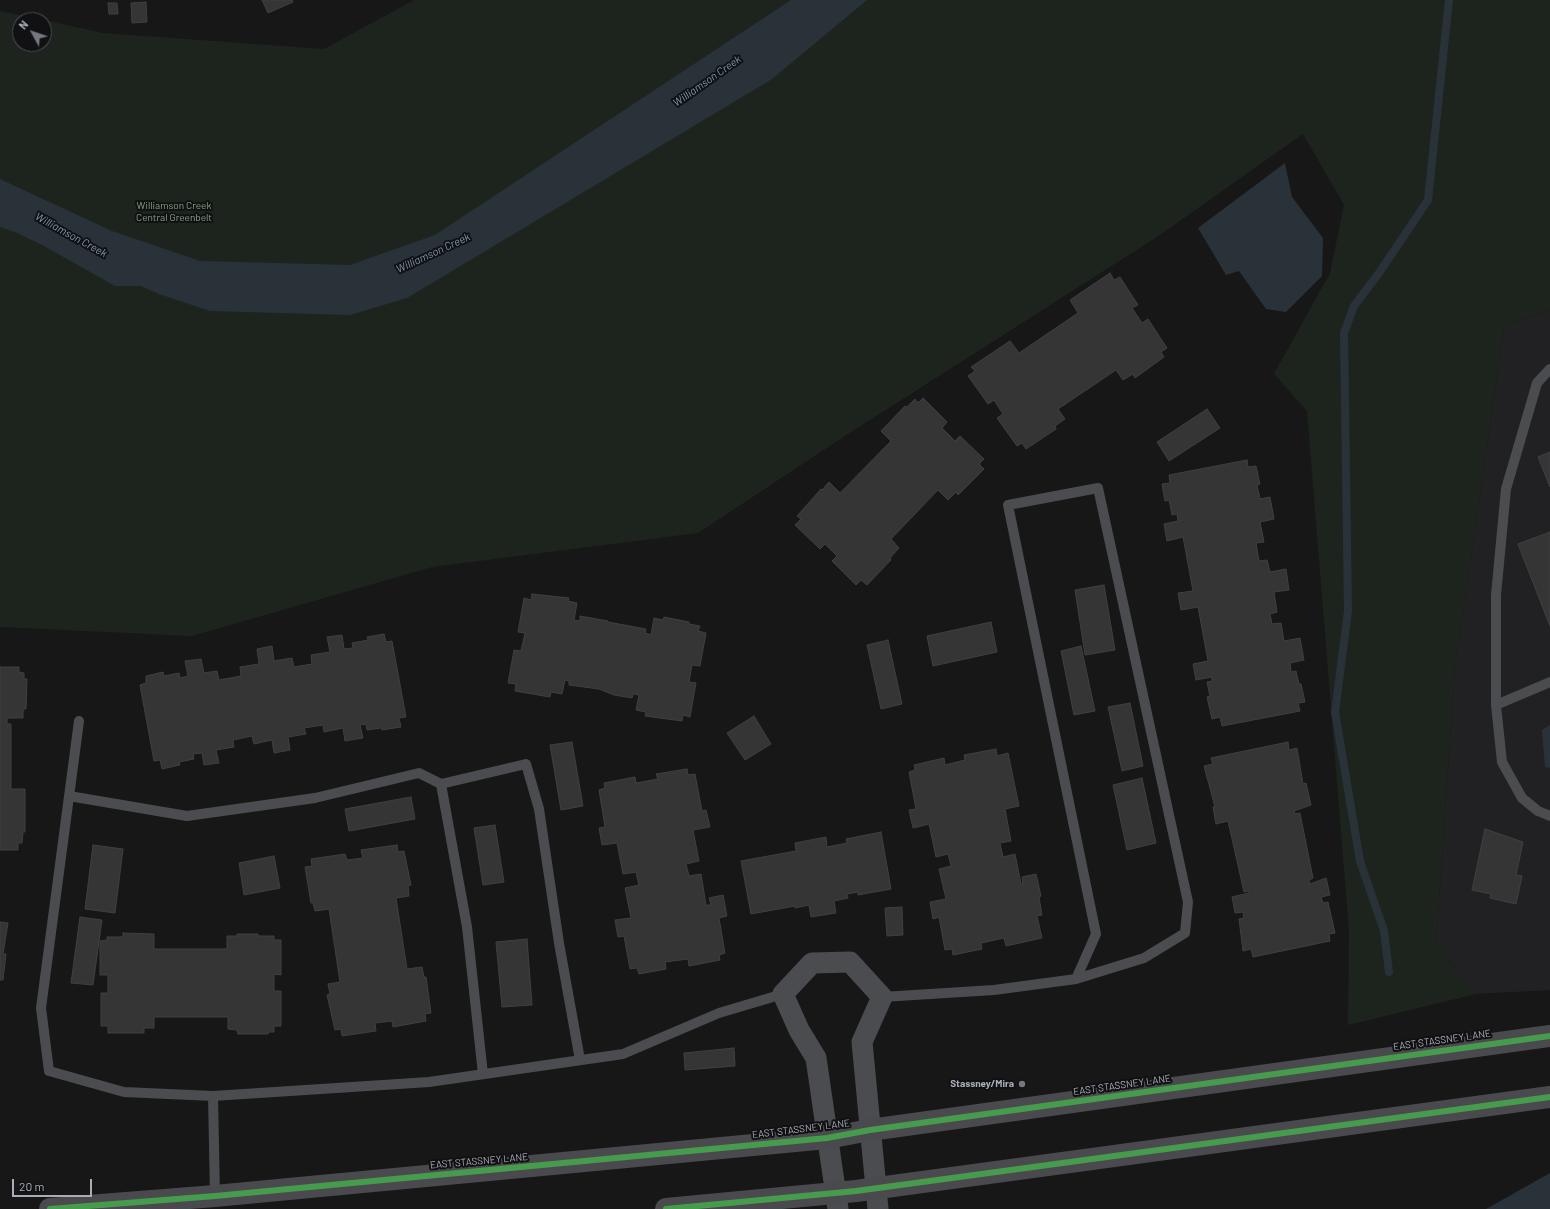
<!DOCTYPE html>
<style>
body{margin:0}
#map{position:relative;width:1550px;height:1209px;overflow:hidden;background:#171717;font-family:Barlow,sans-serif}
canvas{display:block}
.north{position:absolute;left:12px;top:12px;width:40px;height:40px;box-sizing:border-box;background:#111113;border:1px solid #4d4f55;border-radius:50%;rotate:310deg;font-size:11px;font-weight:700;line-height:16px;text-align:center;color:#a8adb8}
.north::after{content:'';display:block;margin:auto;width:14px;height:18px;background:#757880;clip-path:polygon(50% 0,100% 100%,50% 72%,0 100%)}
.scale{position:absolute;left:12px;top:1179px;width:80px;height:18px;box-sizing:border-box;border:2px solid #a8adb8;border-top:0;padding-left:5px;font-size:12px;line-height:14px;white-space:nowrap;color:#a8adb8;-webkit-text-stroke:3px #111113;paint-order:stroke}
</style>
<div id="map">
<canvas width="1550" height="1209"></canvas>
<div class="north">N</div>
<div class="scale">20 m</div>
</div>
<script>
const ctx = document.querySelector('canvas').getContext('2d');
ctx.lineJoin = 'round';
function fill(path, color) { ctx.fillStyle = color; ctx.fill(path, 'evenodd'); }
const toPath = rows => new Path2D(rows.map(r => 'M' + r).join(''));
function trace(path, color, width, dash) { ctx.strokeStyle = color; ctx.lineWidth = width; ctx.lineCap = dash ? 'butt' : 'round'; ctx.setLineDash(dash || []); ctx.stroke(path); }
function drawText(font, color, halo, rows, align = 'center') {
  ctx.font = font + ' Barlow,sans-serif'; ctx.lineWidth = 4; ctx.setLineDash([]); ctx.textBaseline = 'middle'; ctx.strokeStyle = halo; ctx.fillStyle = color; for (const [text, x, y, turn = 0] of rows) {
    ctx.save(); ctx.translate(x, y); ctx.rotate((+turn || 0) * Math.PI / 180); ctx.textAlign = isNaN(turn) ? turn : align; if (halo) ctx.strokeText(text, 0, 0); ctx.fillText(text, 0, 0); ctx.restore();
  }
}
fill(toPath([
 [1550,310,1550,990,1476,994,1436,944,1455,667,1504,326]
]), '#212123');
fill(toPath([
 [414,0,1550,0,1550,310,1504,326,1455,667,1436,944,1476,994,1348,1025,1349,931,1307,411,1274,374,1330,273,1344,205,1303,134,1157,237,848,434,698,533,432,567,192,636,0,627,0,11,43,20,20,20,20,44,44,44,44,20,103,33,324,49]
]), '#1d241e');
fill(toPath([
 [791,0,867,0,772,79,407,298,350,315,210,311,159,294,141,286,115,286,44,246,15,232,0,227,0,179,112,231,200,261,350,265,435,235],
 [1285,163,1292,197,1323,238,1322,276,1286,312,1266,309,1239,271,1226,275,1198,228],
 [1550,725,1550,768,1545,767,1542,730],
 [1550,1173,1550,1209,1486,1209]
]), '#2a3239');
trace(toPath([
 [1389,972,1384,931,1360,861,1335,712,1348,611,1344,333,1354,306,1379,273,1428,200,1449,0]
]), '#2a3239', 8);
const building = toPath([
 [262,0,292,0,293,2,268,13,262,0],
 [146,2,147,22,132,23,131,3,146,2],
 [108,3,117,3,118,14,109,14,108,3],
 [1110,273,1114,280,1120,277,1138,305,1132,308,1142,323,1148,319,1167,348,1161,352,1164,357,1135,378,1133,374,1123,380,1116,370,1058,409,1065,419,1055,426,1056,429,1026,449,1022,443,1017,446,997,418,1003,414,994,400,988,404,968,376,975,371,971,367,1010,341,1019,353,1078,313,1070,300,1110,273],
 [923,398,947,422,942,428,955,441,960,436,984,459,979,464,984,469,958,495,956,492,948,500,938,490,891,539,899,548,890,558,891,560,867,585,861,580,856,585,832,561,837,556,825,544,820,549,795,525,801,519,797,516,821,489,822,490,829,482,840,493,891,441,881,431,905,406,907,407,915,399,918,403,923,398],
 [1207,409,1220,428,1169,461,1157,442,1207,409],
 [1550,452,1550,487,1538,457,1550,452],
 [1247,460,1248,467,1256,466,1260,484,1257,485,1260,499,1270,497,1274,519,1260,522,1264,542,1256,543,1259,561,1267,560,1270,572,1286,569,1289,590,1274,592,1277,612,1270,614,1272,624,1281,623,1284,641,1300,638,1304,660,1290,663,1291,672,1296,671,1299,684,1301,684,1305,702,1298,703,1300,711,1222,726,1220,717,1212,719,1207,697,1210,696,1207,682,1212,681,1212,677,1196,680,1193,664,1208,661,1198,607,1181,610,1178,593,1193,591,1183,537,1167,541,1164,524,1178,521,1177,514,1172,515,1169,500,1165,501,1162,484,1170,483,1169,475,1247,460],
 [1550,532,1550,626,1518,544,1550,532],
 [1104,585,1115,650,1085,655,1075,590,1104,585],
 [532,594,569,598,568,601,577,603,574,620,580,621,580,616,608,621,608,622,646,629,645,633,651,635,654,618,663,620,664,617,689,622,689,624,700,626,698,631,706,633,700,666,692,665,689,682,696,683,690,717,683,715,682,721,645,716,646,712,636,710,639,695,633,694,632,698,614,695,599,689,569,685,569,681,565,680,562,694,551,692,550,697,515,691,516,684,508,683,514,650,521,651,525,633,518,632,524,598,531,600,532,594],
 [991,622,997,652,933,666,927,636,991,622],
 [384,634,386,642,392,641,406,717,399,718,401,727,382,730,381,728,367,730,366,724,360,725,363,738,345,741,343,728,324,732,323,725,304,728,306,734,288,737,290,750,274,753,272,740,254,744,252,736,233,740,234,747,216,750,219,763,204,765,202,753,193,754,194,759,179,762,180,765,162,769,160,760,154,761,140,685,146,683,146,676,163,672,164,676,179,673,180,678,188,676,185,661,201,659,204,673,217,671,219,680,241,676,240,667,259,664,257,649,272,646,274,661,292,658,294,667,312,664,311,655,330,652,327,637,342,635,344,649,353,648,352,643,368,640,367,637,384,634],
 [888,640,902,704,881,709,867,645,888,640],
 [1081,646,1095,711,1074,715,1061,651,1081,646],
 [0,667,19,667,19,672,24,673,24,679,27,679,26,709,23,709,23,718,7,718,7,724,11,724,11,789,25,789,25,832,23,832,22,843,18,843,18,850,0,850,0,667],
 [1130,703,1143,766,1122,771,1108,707,1130,703],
 [754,716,771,744,745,760,727,733,754,716],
 [572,742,583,806,561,810,550,745,572,742],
 [1288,742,1289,750,1297,748,1303,784,1306,783,1311,805,1294,811,1295,814,1300,813,1313,878,1309,880,1310,884,1326,878,1330,895,1321,897,1323,903,1328,902,1335,933,1329,934,1330,941,1253,957,1251,949,1243,951,1239,919,1244,918,1243,912,1235,913,1232,897,1249,893,1248,891,1244,892,1228,821,1216,824,1213,807,1215,807,1204,766,1213,764,1211,758,1288,742],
 [996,749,997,756,1008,753,1019,806,1005,809,1011,841,1000,843,1003,857,1015,854,1021,884,1023,884,1022,877,1036,874,1041,896,1039,897,1042,915,1037,916,1042,938,1006,946,1004,938,981,943,982,949,953,955,952,949,945,950,939,917,933,919,930,902,946,899,939,869,951,866,948,854,936,857,929,824,913,828,909,810,916,809,909,772,915,770,914,765,944,758,945,765,965,760,964,755,996,749],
 [687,769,688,775,695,774,702,811,706,810,710,827,693,830,699,861,686,864,689,876,701,874,706,905,711,905,709,898,723,895,727,916,719,918,725,953,719,955,720,960,689,966,688,959,665,962,666,969,639,974,637,968,630,969,624,936,618,937,615,920,631,918,625,888,639,885,636,872,623,874,617,843,602,845,599,828,605,827,599,790,605,788,604,783,635,777,636,783,658,779,656,774,687,769],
 [1142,778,1156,843,1127,850,1113,785,1142,778],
 [411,797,415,819,349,831,345,809,411,797],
 [495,825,504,882,483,885,474,828,495,825],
 [1485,829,1523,842,1516,875,1522,876,1516,904,1490,898,1491,894,1472,890,1485,829],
 [881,832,891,889,858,895,858,892,847,894,848,898,834,901,836,913,811,917,809,905,795,908,795,906,751,914,741,861,796,851,795,843,826,837,827,847,847,843,846,839,881,832],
 [93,845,123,849,115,913,85,909,93,845],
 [397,845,398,852,404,851,411,885,408,886,409,896,396,898,407,969,422,967,424,977,426,977,431,1013,425,1014,426,1021,393,1027,392,1021,375,1023,376,1031,342,1036,341,1029,335,1030,327,995,330,994,328,984,340,982,329,909,315,911,313,903,311,903,305,867,312,866,311,859,345,854,347,860,363,858,361,850,397,845],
 [274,856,280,888,244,895,239,863,274,856],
 [902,907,903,935,887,936,885,908,902,907],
 [80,917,102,920,93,985,71,983,80,917],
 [0,922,8,923,3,954,6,954,3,980,0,980,0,922],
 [123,933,154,934,154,949,227,949,227,936,237,936,237,934,258,934,258,936,274,936,274,940,281,940,281,975,274,974,274,991,281,991,281,1026,274,1026,274,1032,269,1032,268,1034,238,1034,237,1030,228,1029,228,1017,154,1017,154,1028,144,1028,144,1033,108,1033,108,1026,101,1026,101,993,108,993,108,975,100,975,100,941,107,940,107,937,123,937,123,933],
 [527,939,532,1005,502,1007,496,942,527,939],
 [734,1048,735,1066,685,1070,684,1053,734,1048]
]);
fill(building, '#353536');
trace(building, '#3f4043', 1);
trace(toPath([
 [1550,369,1537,383,1506,489,1496,595,1496,705,1502,762,1522,798,1538,811,1550,816],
 [1496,705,1550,682],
 [79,721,41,1008,49,1071,124,1092,213,1096],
 [441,784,526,764,539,809,559,943,580,1060],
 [69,796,187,816,315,798,419,773,441,784,467,927,483,1074],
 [882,997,994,990,1076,979,1096,934,1008,505,1098,488,1188,902,1185,933,1144,958,1076,979],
 [215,1196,213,1096,429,1082,623,1054,719,1013,783,994]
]), '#4b4c50', 10);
trace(toPath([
 [838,1209,816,1058,799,1030,783,994,812,963,850,962,882,997,862,1042,878,1209]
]), '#4b4c50', 21);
trace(toPath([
 [50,1209,215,1196,827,1138,870,1130,1550,1036],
 [666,1209,856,1191,1550,1097]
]), '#4a4a4e', 22);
trace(toPath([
 [50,1209,215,1196,827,1138,870,1130,1550,1036],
 [666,1209,856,1191,1550,1097]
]), '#469c4c', 6);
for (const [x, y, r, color] of [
 [1022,1084,4,"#757880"]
]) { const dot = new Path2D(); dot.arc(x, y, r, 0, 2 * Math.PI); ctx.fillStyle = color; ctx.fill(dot); trace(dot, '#111113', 1.5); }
drawText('10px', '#7fa381', '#111113', [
 ["Williamson Creek",174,206],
 ["Central Greenbelt",174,218]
]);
drawText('10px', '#a8adb8', '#111113', [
 ["EAST STASSNEY LANE",1442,1040,-8],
 ["EAST STASSNEY LANE",1122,1085,-8],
 ["EAST STASSNEY LANE",801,1129,-7],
 ["EAST STASSNEY LANE",479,1161,-5]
]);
drawText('bold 10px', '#a8adb8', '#111113', [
 ["Stassney/Mira",1014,1084]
], 'right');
drawText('italic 11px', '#7f9bb3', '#111113', [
 ["Williamson Creek",707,81,-35],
 ["Williamson Creek",71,235,29],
 ["Williamson Creek",433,253,-25]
]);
</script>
